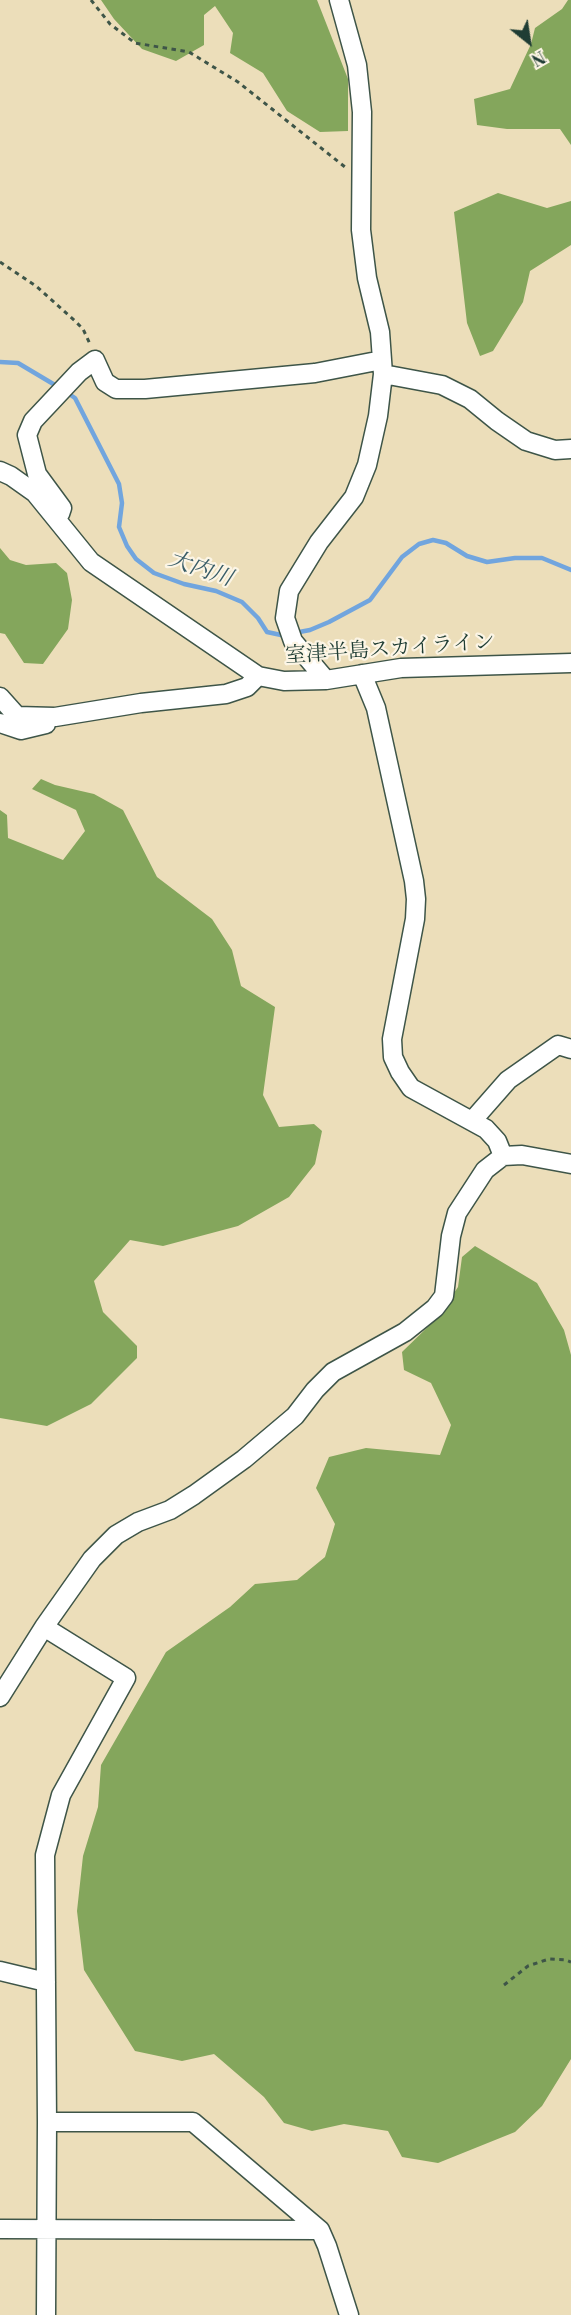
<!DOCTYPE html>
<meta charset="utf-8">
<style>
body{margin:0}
#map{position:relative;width:571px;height:2315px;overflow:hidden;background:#ecdeba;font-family:"Libre Bodoni",serif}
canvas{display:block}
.north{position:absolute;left:499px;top:12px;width:60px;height:60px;-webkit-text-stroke:4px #fcf5e5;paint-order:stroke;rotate:150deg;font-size:16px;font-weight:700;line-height:24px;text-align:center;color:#1f3d34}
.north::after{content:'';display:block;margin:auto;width:21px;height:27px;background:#1f3d34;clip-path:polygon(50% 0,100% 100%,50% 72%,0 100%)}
</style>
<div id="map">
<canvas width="571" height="2315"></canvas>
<div class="north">N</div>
</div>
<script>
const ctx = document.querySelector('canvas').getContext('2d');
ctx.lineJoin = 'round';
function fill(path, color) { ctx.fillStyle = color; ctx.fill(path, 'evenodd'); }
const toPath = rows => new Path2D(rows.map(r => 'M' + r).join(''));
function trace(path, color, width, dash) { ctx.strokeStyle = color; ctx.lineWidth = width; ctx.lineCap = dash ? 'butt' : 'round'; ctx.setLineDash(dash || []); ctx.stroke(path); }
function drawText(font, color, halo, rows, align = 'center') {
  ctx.font = font + ' "Libre Bodoni","Noto Serif JP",serif'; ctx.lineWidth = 4.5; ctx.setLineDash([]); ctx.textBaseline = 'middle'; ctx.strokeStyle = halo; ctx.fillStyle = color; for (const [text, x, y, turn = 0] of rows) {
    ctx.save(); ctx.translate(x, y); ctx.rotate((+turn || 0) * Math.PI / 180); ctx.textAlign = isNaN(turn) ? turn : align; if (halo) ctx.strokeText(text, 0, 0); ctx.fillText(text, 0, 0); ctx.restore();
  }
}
fill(toPath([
 [101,0,317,0,348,79,348,131,320,132,287,111,263,73,230,53,233,33,215,6,204,15,204,45,176,61,142,49,114,19],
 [568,0,571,0,571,145,560,129,507,129,477,125,474,99,510,89,531,44,535,28,562,9],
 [498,193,547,208,571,201,571,245,530,271,523,302,493,351,480,356,467,323,454,212],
 [0,548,10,560,26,565,56,563,67,573,72,600,68,629,43,664,24,663,5,634,0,633],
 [41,779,55,785,94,794,123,810,157,877,212,919,232,950,241,986,275,1007,263,1095,279,1127,314,1124,322,1131,315,1164,289,1197,238,1226,163,1246,130,1240,94,1281,103,1312,137,1346,137,1358,91,1404,47,1426,0,1418,0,810,7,815,8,838,63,860,85,831,76,810,32,789],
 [475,1246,537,1283,564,1330,571,1355,571,2059,542,2106,515,2132,438,2163,402,2157,388,2131,344,2124,312,2131,284,2123,264,2097,214,2054,182,2061,135,2051,84,1970,77,1911,83,1856,98,1807,101,1765,166,1652,230,1607,255,1584,297,1580,325,1557,335,1524,316,1488,329,1457,366,1448,440,1455,451,1425,431,1383,404,1370,402,1352,438,1317,458,1287,462,1257]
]), '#84a65c');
trace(toPath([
 [0,362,18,363,60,388],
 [66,392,75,398,119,484,122,503,119,527,127,546,136,559,154,573,184,584,216,591,242,602,258,618,267,632,281,635,286,634],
 [294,633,310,630,329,622,370,600,402,557,419,544,433,540,446,543,467,556,487,562,515,558,542,558,571,570]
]), '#71a5de', 4.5);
const minor = toPath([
 [383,374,442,385,470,399,497,421,526,441,555,450,571,449],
 [0,471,11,476,35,493,91,562,258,676,284,681,326,680,401,668,571,663],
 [60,514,62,508,37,474,27,435,33,421,79,372,95,360,105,382,116,389,145,389,315,373,382,360],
 [362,674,376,708,414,881,416,899,415,919,392,1039,393,1057,400,1072,411,1088,486,1129,497,1141,503,1156],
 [326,680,293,641,285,618,289,591,319,542,354,497,367,465,378,416,383,374,380,332,367,278,361,230,362,112,357,65,339,0],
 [0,697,17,716,55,717,141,703,226,694,247,687,258,676],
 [0,723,21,730,46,724],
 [472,1121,508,1080,558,1045,571,1049],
 [44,1627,126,1678,61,1795,45,1855,47,2122,46,2315],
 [0,1697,44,1627,92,1559,116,1535,138,1522,170,1510,194,1495,244,1459,295,1416,315,1390,333,1372,405,1332,435,1308,444,1296,451,1236,457,1213,485,1170,503,1156,522,1155,571,1164],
 [0,1971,46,1982],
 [47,2122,193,2122,320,2230,327,2246,349,2315],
 [0,2229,320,2230]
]);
trace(minor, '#3e5548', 21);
trace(toPath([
 [91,0,110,24,135,43,189,52,238,82,345,167],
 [0,262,36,286,75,321,83,329,90,344],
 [504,1985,528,1966,549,1959,566,1960,571,1962]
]), '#3e5548', 3, [4.5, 4.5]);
trace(minor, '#fff', 18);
drawText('21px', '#1f3d34', '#fcf5e5', [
 ["室津半島スカイライン",390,650,-4]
]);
drawText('italic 22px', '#385c67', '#fcf5e5', [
 ["大内川",200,570,19]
]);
</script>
